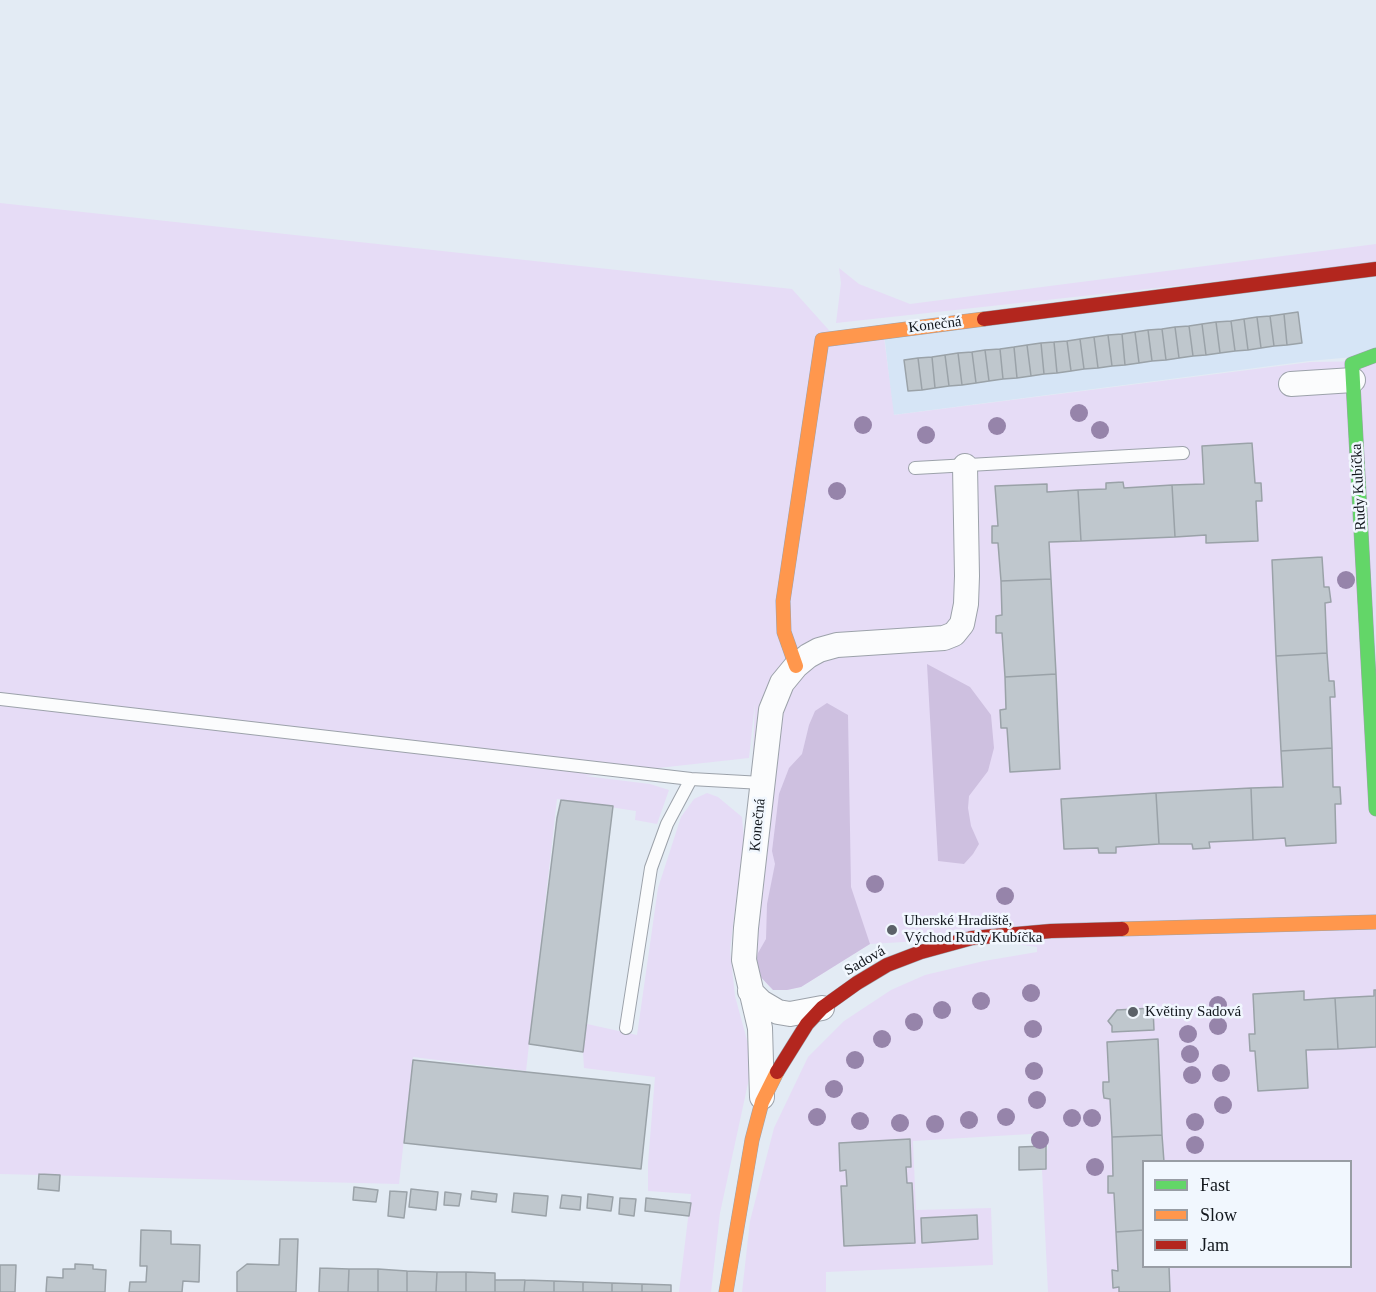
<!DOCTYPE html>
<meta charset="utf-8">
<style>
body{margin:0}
#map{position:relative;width:1376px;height:1292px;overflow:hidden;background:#e3ebf4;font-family:Georgia,serif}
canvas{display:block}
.legend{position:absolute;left:1142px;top:1160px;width:210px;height:108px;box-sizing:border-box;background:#f1f7fe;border:2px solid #989da4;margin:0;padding:8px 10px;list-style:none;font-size:18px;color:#12171d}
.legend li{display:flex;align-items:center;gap:12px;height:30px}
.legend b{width:30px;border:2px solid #989da4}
</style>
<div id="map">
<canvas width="1376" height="1292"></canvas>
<ul class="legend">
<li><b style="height:8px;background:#63d668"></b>Fast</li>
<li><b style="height:8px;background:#ff974d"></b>Slow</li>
<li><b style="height:8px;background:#b3261e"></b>Jam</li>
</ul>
</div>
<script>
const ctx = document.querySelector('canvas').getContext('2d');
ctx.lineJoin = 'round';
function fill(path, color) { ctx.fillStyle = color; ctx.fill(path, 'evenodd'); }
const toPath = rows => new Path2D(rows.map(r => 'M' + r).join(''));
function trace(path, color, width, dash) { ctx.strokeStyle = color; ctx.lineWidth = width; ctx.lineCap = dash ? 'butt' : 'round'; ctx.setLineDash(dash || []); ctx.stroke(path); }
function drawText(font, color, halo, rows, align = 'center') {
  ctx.font = font + ' Georgia,serif'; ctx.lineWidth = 5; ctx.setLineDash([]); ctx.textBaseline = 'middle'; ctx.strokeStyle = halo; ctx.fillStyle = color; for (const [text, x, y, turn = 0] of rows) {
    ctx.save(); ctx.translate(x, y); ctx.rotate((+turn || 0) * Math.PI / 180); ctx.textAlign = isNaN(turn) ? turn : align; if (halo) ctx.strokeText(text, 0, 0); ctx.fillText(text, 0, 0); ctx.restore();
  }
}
fill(toPath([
 [1376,276,1376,355,1309,361,893,415,884,332]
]), '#d6e5f6');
fill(toPath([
 [0,203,792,289,836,338,884,337,894,415,1311,362,1376,361,1376,1292,1048,1292,1042,1170,1048,1147,1047,1133,913,1141,916,1210,991,1208,993,1265,826,1272,826,1292,742,1292,750,1221,774,1128,808,1057,844,1021,891,990,925,975,984,961,1037,952,1037,947,972,938,870,944,801,987,787,990,773,990,754,970,746,928,755,703,749,758,585,776,650,784,669,790,657,824,635,820,636,811,557,799,526,1071,413,1057,399,1184,0,1174],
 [1144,1162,1350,1162,1350,1266,1144,1266],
 [1376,244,1376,264,836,323,841,283,839,268,859,284,910,304],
 [707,793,718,797,742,817,744,839,730,950,735,996,748,1044,750,1074,720,1213,711,1292,679,1292,691,1194,648,1191,648,1163,655,1077,584,1068,583,1052,587,1024,637,1035,658,888,681,817,694,799]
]), '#e6dcf6');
fill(toPath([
 [927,664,970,687,991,715,994,748,988,771,969,796,968,808,971,826,979,844,973,854,964,864,938,861],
 [827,703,848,715,851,887,870,944,801,987,787,990,773,990,754,970,758,953,766,939,767,904,775,864,772,851,779,794,789,768,802,754,809,725,815,711]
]), '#cec0e0');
const building = toPath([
 [1298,312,1302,343,1287,345,1284,314,1298,312],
 [1284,314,1287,345,1274,346,1270,316,1284,314],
 [1270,316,1274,346,1261,348,1257,317,1270,316],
 [1257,317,1261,348,1248,350,1244,319,1257,317],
 [1244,319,1248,350,1235,351,1231,321,1244,319],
 [1231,321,1235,351,1220,353,1216,322,1231,321],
 [1216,322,1220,353,1206,355,1202,324,1216,322],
 [1202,324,1206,355,1193,356,1189,326,1202,324],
 [1189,326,1193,356,1179,358,1175,327,1189,326],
 [1175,327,1179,358,1166,360,1162,329,1175,327],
 [1162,329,1166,360,1152,361,1148,330,1162,329],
 [1148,330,1152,361,1139,363,1135,332,1148,330],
 [1135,332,1139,363,1125,365,1122,334,1135,332],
 [1122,334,1125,365,1112,366,1108,335,1122,334],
 [1108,335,1112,366,1098,368,1094,337,1108,335],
 [1094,337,1098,368,1084,369,1080,339,1094,337],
 [1080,339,1084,369,1071,371,1067,341,1080,339],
 [1067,341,1071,371,1057,373,1054,342,1067,341],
 [1054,342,1057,373,1044,374,1041,343,1054,342],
 [1041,343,1044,374,1031,376,1027,345,1041,343],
 [1027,345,1031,376,1017,378,1014,347,1027,345],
 [1014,347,1017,378,1003,379,1000,349,1014,347],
 [1000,349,1003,379,989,381,985,350,1000,349],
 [985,350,989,381,976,383,972,352,985,350],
 [972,352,976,383,962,385,958,353,972,352],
 [958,353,962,385,949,386,945,355,958,353],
 [945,355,949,386,935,388,932,357,945,355],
 [932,357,935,388,922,390,918,358,932,357],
 [918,358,922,390,908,391,904,360,918,358],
 [1252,443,1255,483,1261,483,1262,501,1256,501,1258,541,1206,543,1206,535,1175,537,1172,485,1204,484,1202,446,1252,443],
 [1123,482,1124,488,1172,485,1175,537,1081,541,1078,490,1106,489,1106,483,1123,482],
 [1047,484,1047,492,1078,490,1081,541,1049,542,1051,579,1001,581,998,543,992,543,992,526,998,526,995,486,1047,484],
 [1322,557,1324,587,1329,587,1331,602,1325,603,1327,653,1276,656,1272,560,1322,557],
 [1051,579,1056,674,1005,677,1002,633,996,633,996,616,1002,615,1001,581,1051,579],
 [1327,653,1329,681,1334,681,1335,697,1330,697,1332,748,1281,751,1276,656,1327,653],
 [1056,674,1060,769,1010,772,1007,728,1001,728,1000,710,1006,709,1005,677,1056,674],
 [1332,748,1333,787,1340,787,1341,804,1335,804,1336,843,1286,846,1285,838,1253,840,1251,788,1283,787,1281,751,1332,748],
 [1251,788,1253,840,1209,842,1210,848,1193,849,1192,844,1159,844,1156,793,1251,788],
 [1156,793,1159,844,1116,847,1116,853,1099,853,1098,848,1064,849,1061,799,1156,793],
 [561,800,613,806,583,1052,529,1044,557,818,561,800],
 [1374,990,1376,990,1376,1047,1338,1049,1335,998,1374,996,1374,990],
 [1304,991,1304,1000,1335,998,1338,1049,1306,1050,1308,1088,1258,1091,1255,1051,1250,1051,1249,1034,1255,1034,1253,994,1304,991],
 [1153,1008,1154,1030,1112,1032,1112,1026,1108,1021,1117,1010,1153,1008],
 [1158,1039,1162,1135,1112,1137,1110,1099,1104,1098,1103,1091,1103,1082,1109,1082,1107,1042,1158,1039],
 [413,1060,650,1085,641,1169,404,1143,413,1060],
 [1162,1135,1164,1162,1144,1162,1144,1230,1116,1232,1114,1193,1108,1193,1108,1176,1113,1176,1112,1137,1162,1135],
 [910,1139,911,1167,906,1167,907,1183,912,1183,915,1243,844,1246,841,1186,847,1186,846,1170,840,1171,839,1143,910,1139],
 [1046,1146,1046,1169,1019,1170,1019,1147,1046,1146],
 [39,1174,60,1175,59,1191,38,1189,39,1174],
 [354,1187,378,1190,376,1202,353,1200,354,1187],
 [411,1189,438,1192,436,1210,409,1207,411,1189],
 [390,1191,407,1192,404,1218,388,1216,390,1191],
 [472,1191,497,1194,496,1202,471,1199,472,1191],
 [445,1192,461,1194,459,1206,444,1205,445,1192],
 [514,1193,548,1196,546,1216,512,1212,514,1193],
 [588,1194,613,1197,611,1211,587,1208,588,1194],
 [562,1195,581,1197,580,1210,560,1208,562,1195],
 [620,1198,636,1199,634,1216,619,1214,620,1198],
 [646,1198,691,1203,689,1216,645,1211,646,1198],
 [977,1215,978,1239,922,1243,921,1218,977,1215],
 [141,1230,171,1231,171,1244,200,1245,199,1282,183,1281,182,1292,129,1292,130,1282,146,1282,147,1266,140,1266,141,1230],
 [1144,1230,1144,1266,1169,1266,1170,1292,1119,1292,1119,1287,1113,1288,1112,1270,1118,1271,1116,1232,1144,1230],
 [280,1239,298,1239,296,1292,237,1292,237,1272,247,1264,279,1265,280,1239],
 [75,1264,93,1265,93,1269,106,1270,105,1292,46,1292,47,1277,63,1278,63,1269,75,1269,75,1264],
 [0,1265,16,1265,15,1292,0,1292,0,1265],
 [320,1268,349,1269,348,1292,319,1292,320,1268],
 [349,1269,378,1269,378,1292,348,1292,349,1269],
 [378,1269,407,1271,407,1292,378,1292,378,1269],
 [407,1271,437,1272,436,1292,407,1292,407,1271],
 [437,1272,466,1272,466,1292,436,1292,437,1272],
 [466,1272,495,1273,495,1292,466,1292,466,1272],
 [495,1280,525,1280,524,1292,495,1292,495,1280],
 [525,1280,554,1281,554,1292,524,1292,525,1280],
 [554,1281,583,1282,583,1292,554,1292,554,1281],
 [583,1282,612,1283,612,1292,583,1292,583,1282],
 [612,1283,642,1284,642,1292,612,1292,612,1283],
 [642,1284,671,1285,671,1292,642,1292,642,1284]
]);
fill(building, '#bfc7cd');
trace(building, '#9aa2a8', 1.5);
const lane = toPath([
 [915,468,1183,453],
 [0,699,691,779,762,783],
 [626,1028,651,868,667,824,691,779]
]);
const street = toPath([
 [1291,384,1353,380],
 [750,991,761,1002,778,1012,790,1014,822,1008],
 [762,1097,760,1028,744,960,746,928,771,710,782,683,796,666,808,656,819,650,837,645,944,638,954,634,962,624,966,604,967,576,965,466]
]);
const fast = toPath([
 [1376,355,1352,364,1376,809]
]);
const slow = toPath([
 [796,666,784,632,783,601,822,340,984,319],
 [1122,929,1376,922],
 [726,1292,752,1140,762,1102,777,1072]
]);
const jam = toPath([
 [984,319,1376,269],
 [777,1072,807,1024,822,1008,857,983,887,965,921,952,972,938,1051,931,1122,929]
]);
trace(lane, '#9ca2aa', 14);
trace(street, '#9ca2aa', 26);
trace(fast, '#9ca2aa', 15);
trace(slow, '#9ca2aa', 15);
trace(jam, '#9ca2aa', 15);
trace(lane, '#fbfcfd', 12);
trace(street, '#fbfcfd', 24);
trace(fast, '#63d668', 14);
trace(slow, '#ff974d', 14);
trace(jam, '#b3261e', 14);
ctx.fillStyle = '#9684aa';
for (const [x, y] of [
 [1079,413],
 [863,425],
 [997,426],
 [1100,430],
 [926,435],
 [837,491],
 [1346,580],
 [875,884],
 [1005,896],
 [1031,993],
 [981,1001],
 [1218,1005],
 [942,1010],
 [914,1022],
 [1218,1026],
 [1033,1029],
 [1188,1034],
 [882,1039],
 [1190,1054],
 [855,1060],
 [1034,1071],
 [1221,1073],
 [1192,1075],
 [834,1089],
 [1037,1100],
 [1223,1105],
 [817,1117],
 [1006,1117],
 [1072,1118],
 [1092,1118],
 [969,1120],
 [860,1121],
 [1195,1122],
 [900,1123],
 [935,1124],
 [1040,1140],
 [1195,1145],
 [1095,1167]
]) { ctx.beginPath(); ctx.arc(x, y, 9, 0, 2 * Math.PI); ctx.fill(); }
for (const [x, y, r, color] of [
 [892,930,6,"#5b6168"],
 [1133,1012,6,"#5b6168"]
]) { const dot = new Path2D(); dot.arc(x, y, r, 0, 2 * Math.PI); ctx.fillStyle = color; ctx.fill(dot); trace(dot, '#f1f7fe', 2); }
drawText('15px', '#12171d', '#f1f7fe', [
 ["Konečná",935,325,-7],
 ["Rudy Kubíčka",1359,487,-93],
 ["Konečná",758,825,-84],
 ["Sadová",865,961,-30]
]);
drawText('15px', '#12171d', '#f1f7fe', [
 ["Uherské Hradiště,",904,921],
 ["Východ Rudy Kubíčka",904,938],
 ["Květiny Sadová",1145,1012]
], 'left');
</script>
